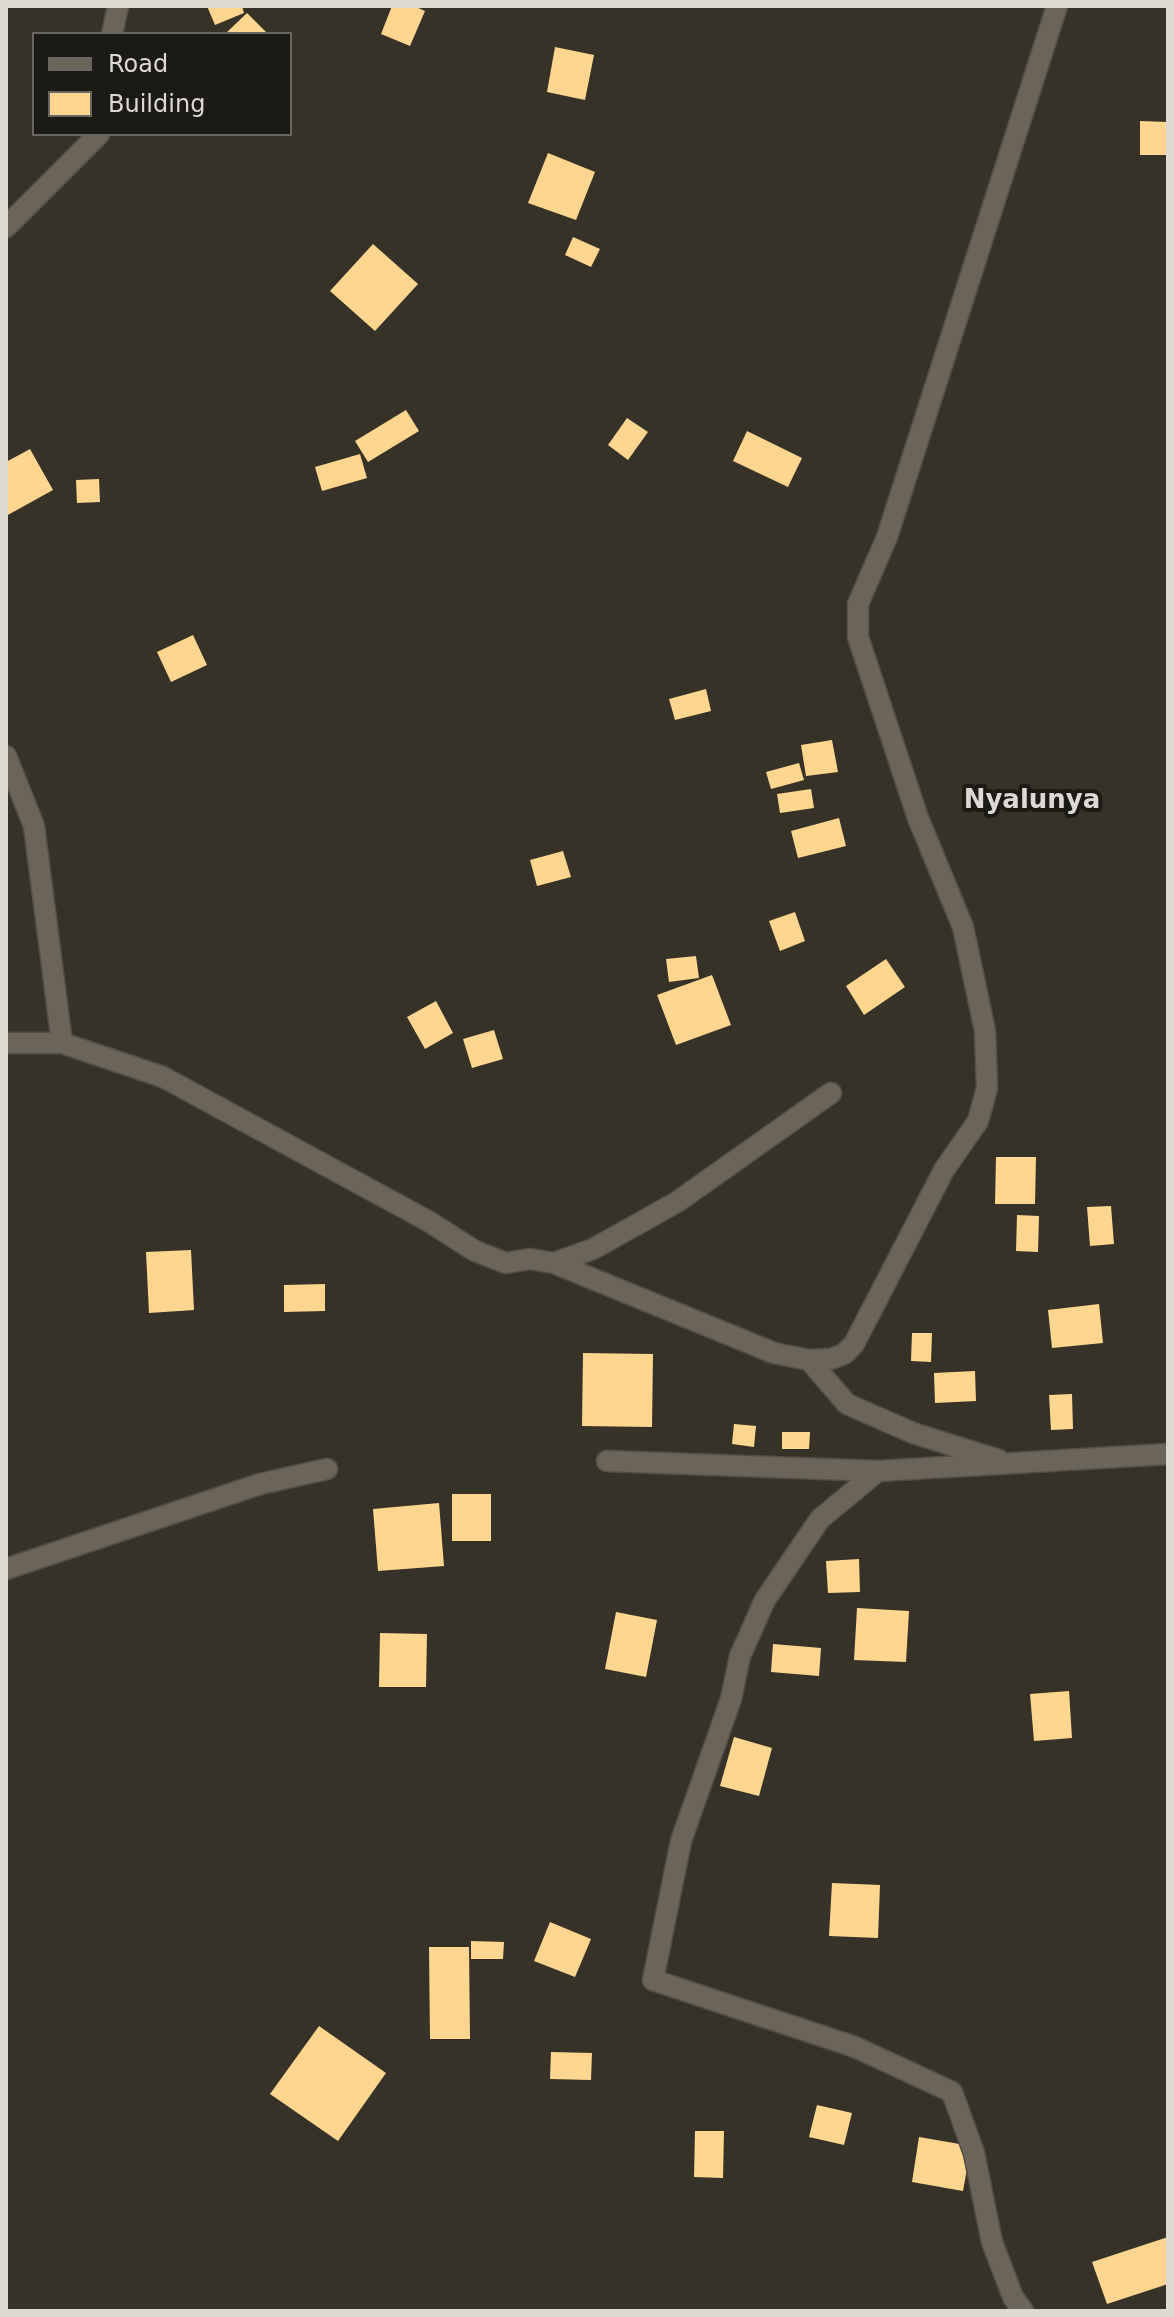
<!DOCTYPE html>
<style>
body{margin:0}
#map{position:relative;width:1174px;height:2317px;overflow:hidden;background:#373228;font-family:"DejaVu Sans",sans-serif}
canvas{display:block}
.frame{position:absolute;inset:0;border:8px solid #dcd8d2;pointer-events:none}
.legend{position:absolute;left:32px;top:32px;width:260px;height:104px;box-sizing:border-box;background:#1c1a15;border:2px solid #696661;margin:0;padding:10px 14px;list-style:none;font-size:24px;color:#dcd8d2}
.legend li{display:flex;align-items:center;gap:16px;height:40px}
.legend b{width:40px;border:2px solid #696661}
</style>
<div id="map">
<canvas width="1174" height="2317"></canvas>
<div class="frame"></div>
<ul class="legend">
<li><b style="height:10px;background:#6b6459"></b>Road</li>
<li><b style="height:22px;background:#ffd68f"></b>Building</li>
</ul>
</div>
<script>
const ctx = document.querySelector('canvas').getContext('2d');
ctx.lineJoin = 'round';
function fill(path, color) { ctx.fillStyle = color; ctx.fill(path, 'evenodd'); }
const toPath = rows => new Path2D(rows.map(r => 'M' + r).join(''));
function trace(path, color, width, dash) { ctx.strokeStyle = color; ctx.lineWidth = width; ctx.lineCap = dash ? 'butt' : 'round'; ctx.setLineDash(dash || []); ctx.stroke(path); }
function drawText(font, color, halo, rows, align = 'center') {
  ctx.font = font + ' "DejaVu Sans",sans-serif'; ctx.lineWidth = 8; ctx.setLineDash([]); ctx.textBaseline = 'middle'; ctx.strokeStyle = halo; ctx.fillStyle = color; for (const [text, x, y, turn = 0] of rows) {
    ctx.save(); ctx.translate(x, y); ctx.rotate((+turn || 0) * Math.PI / 180); ctx.textAlign = isNaN(turn) ? turn : align; if (halo) ctx.strokeText(text, 0, 0); ctx.fillText(text, 0, 0); ctx.restore();
  }
}
fill(toPath([
 [207,6,242,6,244,13,215,25],
 [392,6,414,6,425,11,410,46,381,34],
 [247,13,268,34,225,34],
 [555,47,594,55,585,100,547,92],
 [1140,121,1168,122,1168,155,1140,155],
 [548,153,595,172,576,220,528,203],
 [573,237,600,249,591,267,565,255],
 [373,244,418,284,375,331,330,291],
 [406,410,419,431,368,462,355,441],
 [627,418,648,432,628,460,608,445],
 [747,431,802,458,788,487,733,461],
 [30,449,53,490,6,516,6,462],
 [360,454,367,478,322,491,315,467],
 [99,479,100,502,77,503,76,480],
 [193,635,207,665,171,682,157,652],
 [706,689,711,711,675,720,669,699],
 [832,740,838,772,806,776,801,745],
 [799,763,804,780,771,789,766,772],
 [811,789,814,808,780,813,777,794],
 [839,818,846,846,798,858,791,831],
 [563,851,571,877,537,886,530,860],
 [795,912,805,941,780,951,769,921],
 [696,956,699,978,669,982,666,959],
 [886,959,905,987,864,1015,846,986],
 [712,975,731,1025,676,1045,657,995],
 [436,1001,453,1033,425,1049,407,1017],
 [494,1030,503,1059,472,1068,463,1039],
 [996,1157,1036,1157,1035,1204,995,1204],
 [1111,1206,1114,1244,1090,1246,1087,1207],
 [1017,1215,1039,1216,1038,1252,1016,1251],
 [191,1250,194,1310,149,1313,146,1252],
 [325,1284,325,1311,284,1312,284,1285],
 [1099,1304,1103,1343,1052,1348,1048,1310],
 [912,1333,932,1333,931,1362,911,1361],
 [583,1353,653,1354,652,1427,582,1426],
 [975,1371,976,1401,935,1403,934,1373],
 [1072,1394,1073,1429,1051,1430,1049,1395],
 [734,1424,756,1426,754,1447,732,1444],
 [782,1432,810,1432,809,1449,782,1449],
 [452,1494,491,1494,491,1541,452,1541],
 [439,1503,444,1566,378,1571,373,1509],
 [859,1559,860,1592,828,1593,826,1561],
 [857,1608,909,1611,906,1662,854,1660],
 [616,1612,657,1620,646,1677,605,1669],
 [380,1633,427,1634,426,1687,379,1687],
 [773,1644,821,1648,819,1676,771,1672],
 [1069,1691,1072,1738,1034,1741,1030,1694],
 [734,1737,772,1748,759,1796,720,1786],
 [832,1883,880,1885,878,1938,829,1936],
 [550,1922,591,1939,575,1977,534,1961],
 [471,1941,504,1942,503,1959,471,1959],
 [429,1947,469,1947,470,2039,430,2039],
 [319,2026,386,2073,338,2141,270,2094],
 [551,2052,592,2053,591,2080,550,2079],
 [817,2105,852,2113,844,2145,809,2137],
 [695,2131,724,2131,723,2178,694,2177],
 [919,2137,971,2146,963,2191,912,2182],
 [1168,2237,1168,2284,1107,2304,1092,2262]
]), '#ffd68f');
const minor = toPath([
 [112,34,118,6],
 [6,227,99,134],
 [6,756,34,826,62,1043],
 [6,1043,62,1043,163,1077,428,1221,475,1251,506,1263,530,1259,554,1263,774,1353,809,1360,831,1359,844,1354,854,1344,944,1170,978,1121,987,1088,985,1031,963,927,918,818,858,637,858,604,887,537,1057,6],
 [554,1263,593,1249,677,1202,831,1093],
 [809,1360,847,1404,913,1433,999,1460],
 [607,1461,878,1471,1168,1454],
 [878,1471,820,1519,765,1600,740,1656,731,1699,681,1841,653,1980,855,2047,952,2092,974,2153,992,2242,1013,2297,1023,2311],
 [6,1569,260,1484,327,1469]
]);
trace(minor, '#544e46', 23);
trace(minor, '#6b6459', 20);
drawText('bold 26px', '#dcd8d2', '#1c1a15', [
 ["Nyalunya",1032,801]
]);
</script>
